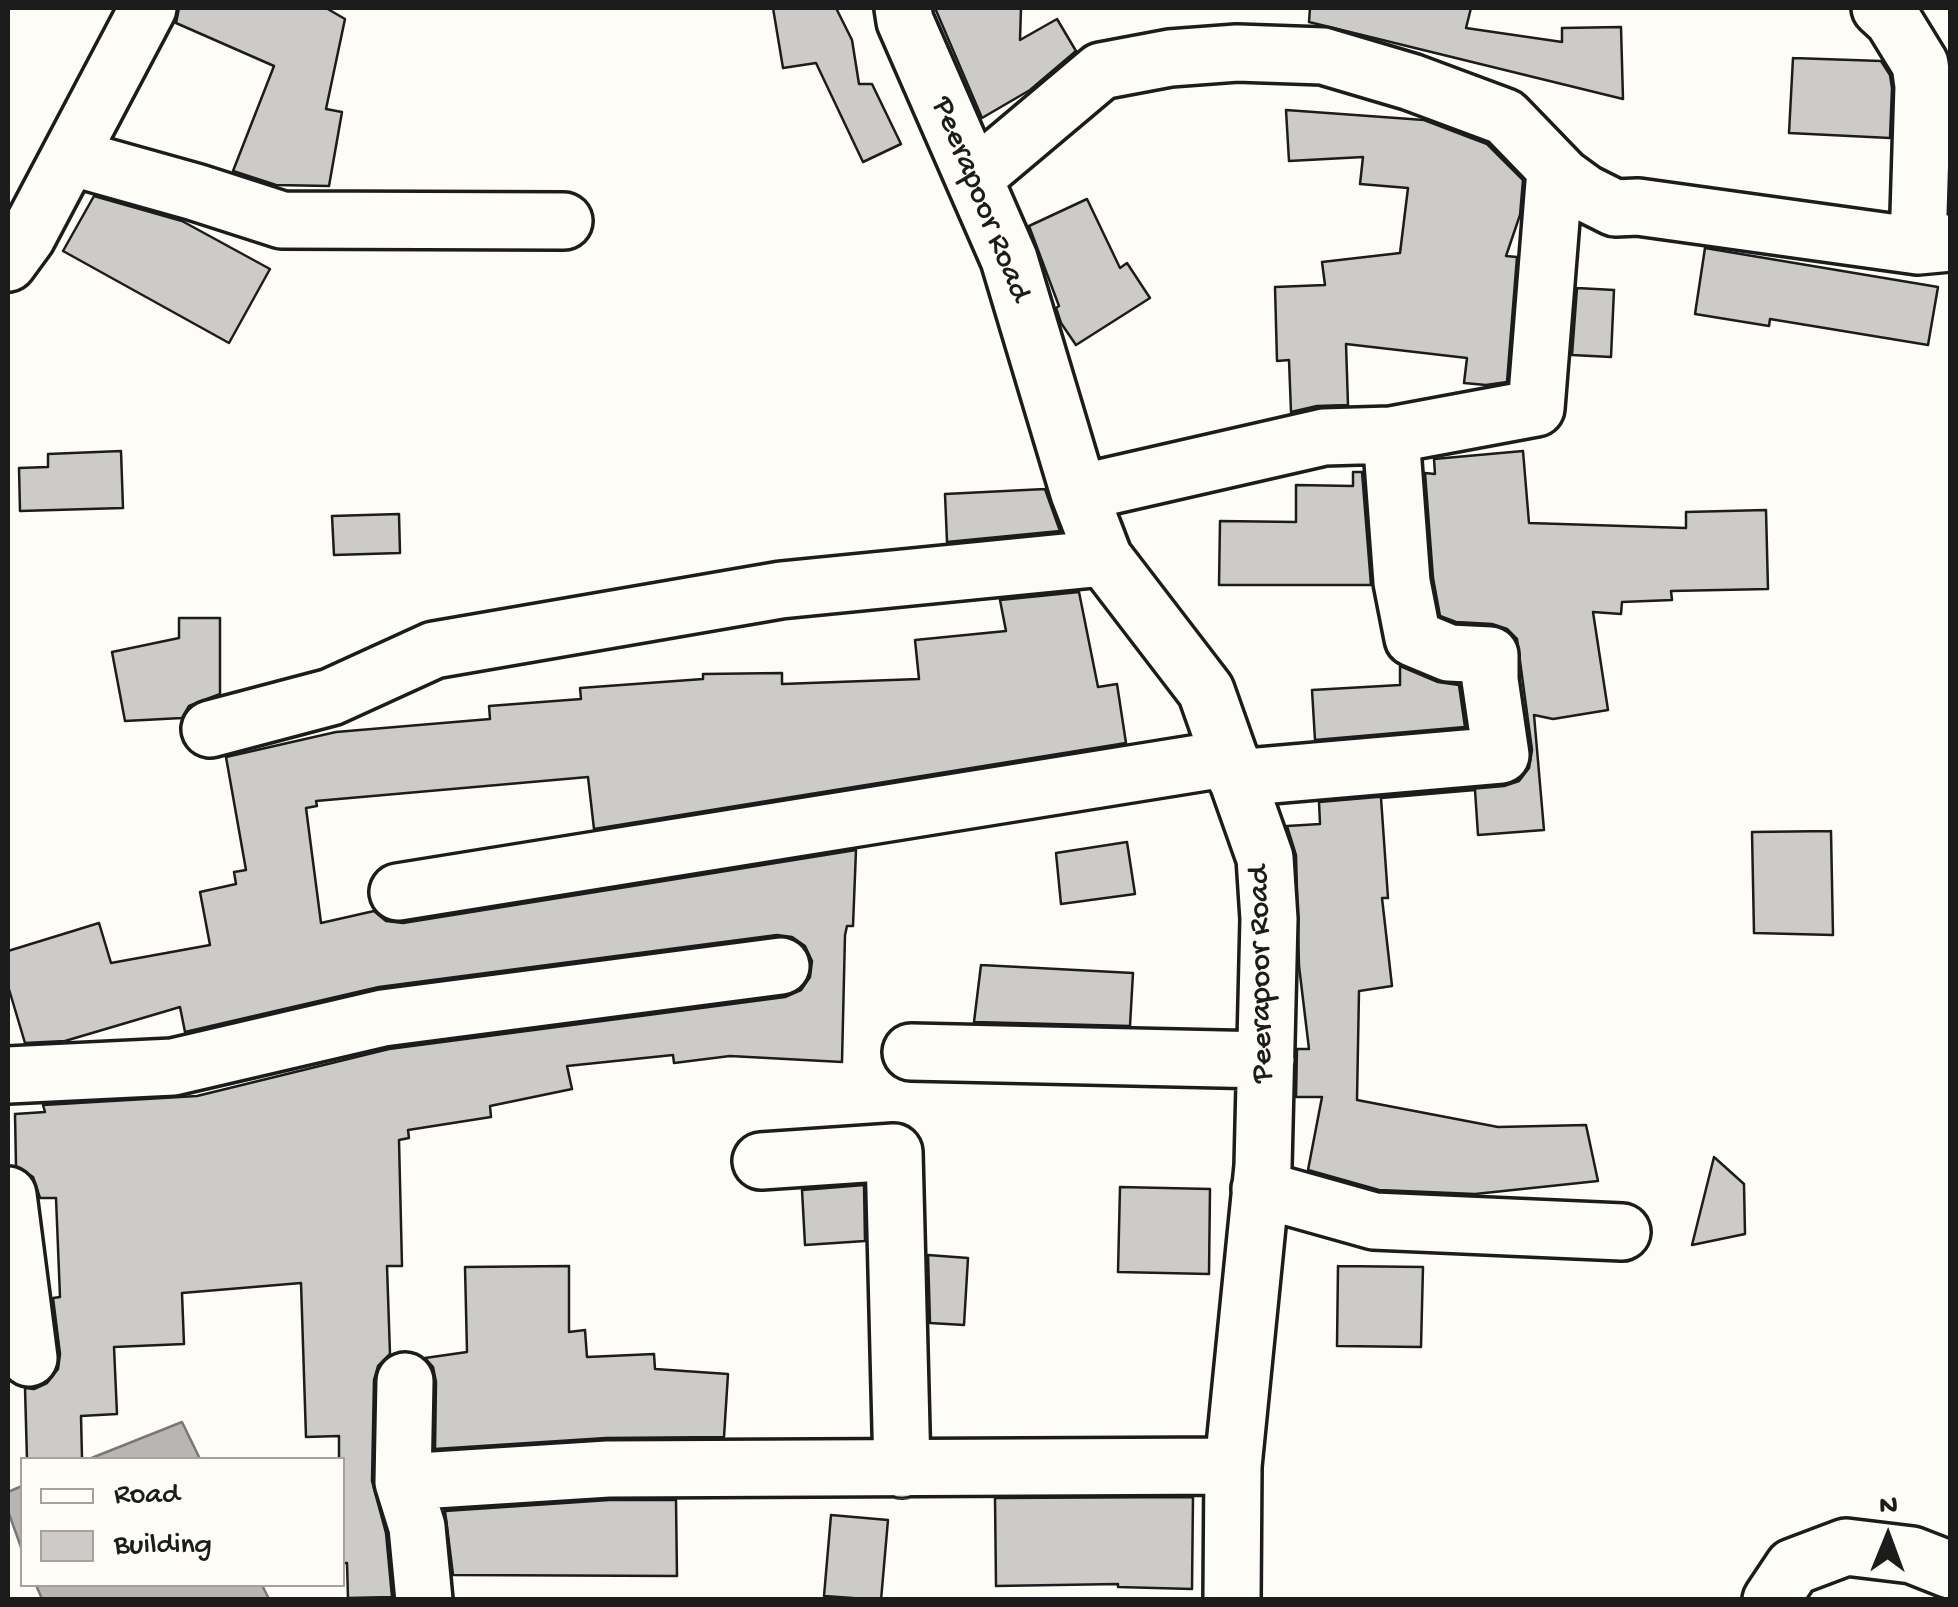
<!DOCTYPE html>
<style>
body{margin:0}
#map{position:relative;width:1958px;height:1607px;overflow:hidden;background:#fdfcf7;font-family:"Gochi Hand",sans-serif}
canvas{display:block}
.frame{position:absolute;inset:0;border:10px solid #1c1c1c;pointer-events:none}
.legend{position:absolute;left:20px;top:1457px;width:325px;height:130px;box-sizing:border-box;background:#fdfcf7;border:2px solid #a3a29f;margin:0;padding:12px 18px;list-style:none;font-size:30px;color:#1c1c1c}
.legend li{display:flex;align-items:center;gap:20px;height:50px}
.legend b{width:50px;border:2px solid #a3a29f}
.north{position:absolute;left:1838px;top:1487px;width:100px;height:100px;-webkit-text-stroke:8px #fdfcf7;paint-order:stroke;rotate:1deg;font-size:28px;font-weight:700;line-height:40px;text-align:center;color:#1c1c1c}
.north::after{content:'';display:block;margin:auto;width:35px;height:45px;background:#1c1c1c;clip-path:polygon(50% 0,100% 100%,50% 72%,0 100%)}
</style>
<div id="map">
<canvas width="1958" height="1607"></canvas>
<div class="frame"></div>
<ul class="legend">
<li><b style="height:12px;background:#fdfcf7"></b>Road</li>
<li><b style="height:28px;background:#cccbc8"></b>Building</li>
</ul>
<div class="north">N</div>
</div>
<script>
const ctx = document.querySelector('canvas').getContext('2d');
ctx.lineJoin = 'round';
function fill(path, color) { ctx.fillStyle = color; ctx.fill(path, 'evenodd'); }
const toPath = rows => new Path2D(rows.map(r => 'M' + r).join(''));
function trace(path, color, width, dash) { ctx.strokeStyle = color; ctx.lineWidth = width; ctx.lineCap = dash ? 'butt' : 'round'; ctx.setLineDash(dash || []); ctx.stroke(path); }
function drawText(font, color, halo, rows, align = 'center') {
  ctx.font = font + ' "Gochi Hand",sans-serif'; ctx.lineWidth = 8; ctx.setLineDash([]); ctx.textBaseline = 'middle'; ctx.strokeStyle = halo; ctx.fillStyle = color; for (const [text, x, y, turn = 0] of rows) {
    ctx.save(); ctx.translate(x, y); ctx.rotate((+turn || 0) * Math.PI / 180); ctx.textAlign = isNaN(turn) ? turn : align; if (halo) ctx.strokeText(text, 0, 0); ctx.fillText(text, 0, 0); ctx.restore();
  }
}
const water = toPath([
 [182,1422,200,1459,89,1459,182,1422],
 [22,1486,22,1550,8,1511,8,1492,22,1486],
 [36,1585,262,1585,269,1599,42,1599,36,1585]
]);
fill(water, '#b7b6b2');
trace(water, '#797876', 2.5);
const building = toPath([
 [179,8,326,8,345,19,326,109,342,112,329,186,276,185,233,171,274,66,176,23,179,8],
 [773,8,836,8,852,40,859,84,872,84,901,144,863,162,816,63,783,68,773,8],
 [935,8,1021,8,1020,40,1057,19,1076,51,1030,90,982,118,935,8],
 [1310,8,1471,8,1466,28,1562,42,1562,28,1621,27,1623,99,1309,22,1310,8],
 [1793,58,1881,61,1890,75,1892,88,1890,138,1789,133,1793,58],
 [1286,110,1424,120,1487,144,1523,180,1520,215,1506,256,1517,257,1507,382,1486,385,1464,383,1467,358,1346,344,1348,405,1317,406,1291,412,1289,360,1277,361,1275,287,1325,285,1322,262,1400,253,1408,188,1360,184,1363,157,1289,161,1286,110],
 [94,196,182,221,270,269,229,343,63,251,94,196],
 [1087,199,1120,268,1127,263,1150,298,1076,345,1061,323,1056,308,1059,306,1029,226,1087,199],
 [1705,248,1938,287,1928,345,1770,319,1769,326,1695,314,1705,248],
 [1577,288,1614,290,1611,357,1572,355,1577,288],
 [121,451,123,508,20,511,19,468,48,467,48,454,121,451],
 [1523,451,1529,523,1686,528,1686,512,1766,510,1768,589,1671,591,1672,600,1622,602,1621,614,1593,612,1608,710,1553,719,1534,715,1544,830,1478,835,1475,790,1381,798,1388,898,1382,898,1392,986,1359,991,1357,1100,1498,1127,1586,1125,1598,1181,1475,1194,1379,1190,1308,1170,1322,1097,1296,1097,1297,1049,1309,1049,1299,966,1296,855,1287,826,1320,824,1319,802,1504,786,1519,781,1529,768,1532,750,1517,639,1507,629,1492,624,1456,622,1440,616,1433,578,1425,473,1435,474,1434,459,1523,451],
 [1353,472,1362,472,1371,585,1219,585,1220,521,1296,522,1296,485,1353,486,1353,472],
 [1045,489,1060,531,947,542,945,494,1045,489],
 [399,514,400,553,334,555,332,516,399,514],
 [1079,592,1098,687,1117,684,1126,743,594,829,588,777,316,801,317,806,306,808,321,923,374,911,386,921,403,923,856,850,853,926,847,926,845,935,842,1062,730,1056,674,1063,673,1055,567,1066,572,1089,490,1106,491,1117,408,1130,409,1138,399,1140,402,1266,387,1266,390,1354,378,1366,374,1380,372,1481,386,1533,392,1597,348,1598,347,1563,342,1563,342,1460,339,1460,339,1436,306,1437,301,1283,182,1293,184,1344,114,1347,117,1414,81,1416,82,1458,27,1460,25,1388,34,1389,47,1383,58,1369,60,1354,53,1298,60,1297,56,1198,40,1198,33,1177,16,1166,15,1114,45,1112,43,1105,197,1096,389,1049,785,997,801,990,810,977,812,961,805,946,792,937,777,935,379,987,185,1032,180,1007,65,1041,25,1043,8,986,8,951,99,923,111,963,210,945,200,892,236,884,234,872,246,870,226,757,336,732,490,719,489,706,581,699,580,688,703,679,703,674,782,673,782,684,919,679,915,640,1006,631,1000,600,1079,592],
 [179,618,220,618,220,694,189,706,182,718,125,721,112,652,179,638,179,618],
 [1400,666,1438,682,1459,685,1465,727,1315,740,1312,690,1400,685,1400,666],
 [1831,831,1833,935,1754,933,1752,832,1831,831],
 [1127,842,1135,894,1061,904,1056,853,1127,842],
 [981,965,1133,973,1130,1026,974,1022,981,965],
 [1714,1157,1744,1184,1745,1234,1692,1245,1714,1157],
 [864,1185,865,1241,805,1245,802,1190,864,1185],
 [1120,1187,1210,1189,1209,1274,1118,1272,1120,1187],
 [928,1255,968,1258,964,1325,930,1323,928,1255],
 [569,1266,569,1332,585,1330,587,1357,654,1354,655,1369,728,1374,724,1437,606,1438,435,1449,436,1382,433,1367,425,1358,467,1352,465,1267,569,1266],
 [1338,1266,1423,1267,1421,1347,1337,1346,1338,1266],
 [1193,1497,1192,1589,1118,1587,1118,1584,996,1586,995,1498,1193,1497],
 [609,1500,676,1500,677,1576,453,1575,445,1511,609,1500],
 [831,1515,888,1520,881,1600,824,1596,831,1515]
]);
fill(building, '#cccbc8');
trace(building, '#1c1c1c', 2.5);
const minor = toPath([
 [903,8,905,21,1009,259,1079,493,1104,558,1206,691,1265,858,1269,919,1263,1166,1233,1466,1232,1600],
 [1880,8,1893,20,1920,64,1923,86,1918,246],
 [70,157,195,192,282,220,564,221],
 [974,178,1101,71,1170,58,1237,53,1323,56,1411,82,1505,117,1563,177,1585,193,1615,208,1638,207,1918,246,1950,243],
 [1391,435,1536,408,1555,170],
 [1079,493,1324,437,1391,435,1402,582,1413,638,1449,653,1490,655,1490,680,1501,755,1236,778],
 [210,729,331,697,434,650,781,590,1104,558],
 [398,892,1230,758],
 [911,1052,1266,1060],
 [8,1075,173,1067,383,1018,781,966],
 [761,1161,894,1152,902,1469],
 [1260,1189,1374,1221,1622,1232],
 [8,1195,29,1358],
 [405,1381,403,1482,417,1527,424,1600],
 [403,1482,608,1469,1233,1466],
 [1771,1600,1793,1567,1846,1547,1912,1555,1950,1570]
]);
const major = toPath([
 [8,263,27,237,148,8]
]);
trace(minor, '#1c1c1c', 62);
trace(major, '#1c1c1c', 62);
trace(minor, '#fdfcf7', 55);
trace(major, '#fdfcf7', 55);
drawText('32px', '#1c1c1c', '#fdfcf7', [
 ["Peerapoor Road",979,200,68],
 ["Peerapoor Road",1263,974,-91]
]);
</script>
